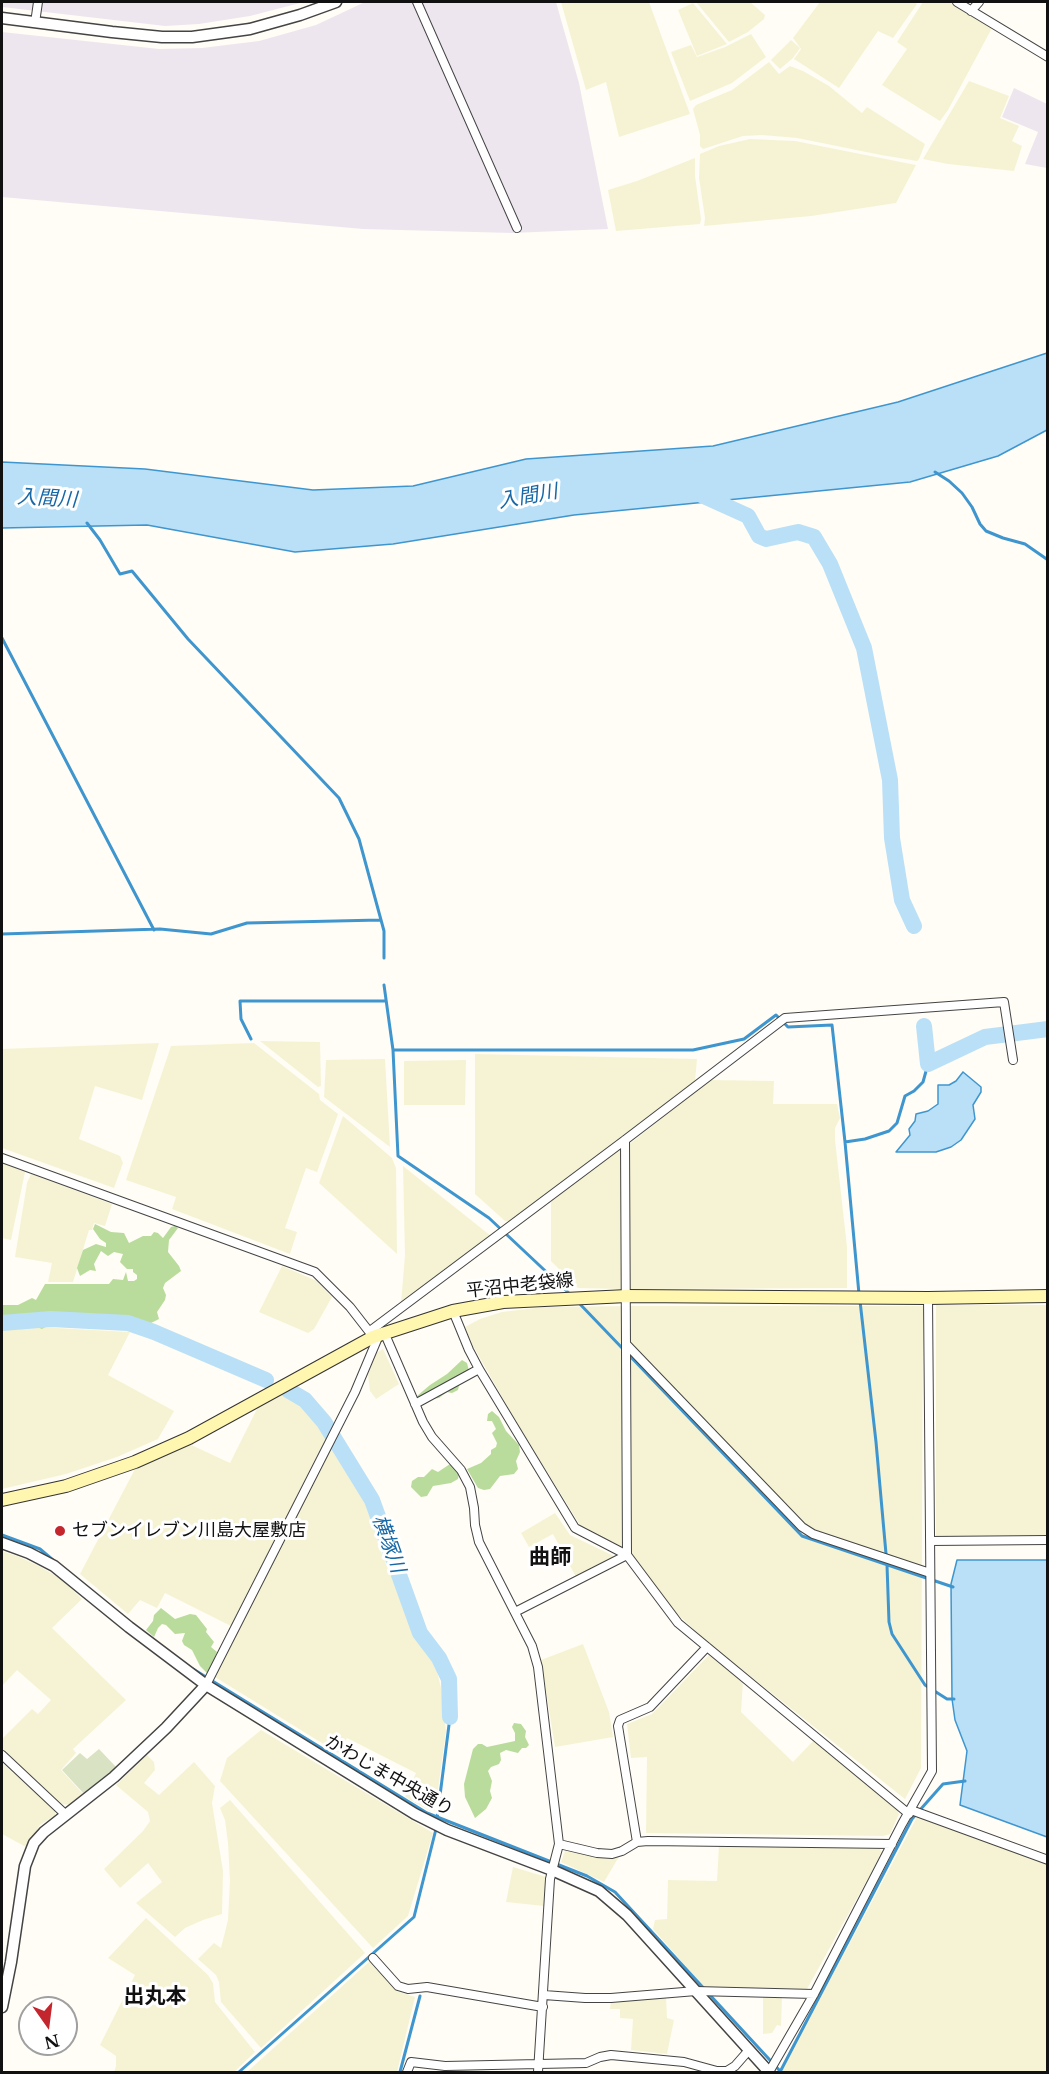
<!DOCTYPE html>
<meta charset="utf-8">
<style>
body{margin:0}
#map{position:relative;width:1049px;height:2074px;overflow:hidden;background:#fffdf5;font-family:"Libre Baskerville",serif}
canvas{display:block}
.frame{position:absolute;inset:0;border:3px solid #111;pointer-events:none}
.north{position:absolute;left:18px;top:1996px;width:60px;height:60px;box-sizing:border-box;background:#fff;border:2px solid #a0a0a0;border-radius:50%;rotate:166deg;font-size:16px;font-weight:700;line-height:24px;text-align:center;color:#111}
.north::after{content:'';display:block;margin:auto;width:21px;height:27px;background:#c4262e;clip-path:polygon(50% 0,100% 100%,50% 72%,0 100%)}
</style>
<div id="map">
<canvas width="1049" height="2074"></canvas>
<div class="frame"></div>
<div class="north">N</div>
</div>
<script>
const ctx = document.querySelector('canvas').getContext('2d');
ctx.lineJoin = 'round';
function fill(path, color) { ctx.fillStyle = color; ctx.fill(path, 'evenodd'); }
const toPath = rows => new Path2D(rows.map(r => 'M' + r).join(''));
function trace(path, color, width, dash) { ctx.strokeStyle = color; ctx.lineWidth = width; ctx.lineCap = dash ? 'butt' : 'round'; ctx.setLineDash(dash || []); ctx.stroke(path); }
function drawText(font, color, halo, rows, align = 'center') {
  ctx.font = font + ' "Libre Baskerville","Noto Sans JP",serif'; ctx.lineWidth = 6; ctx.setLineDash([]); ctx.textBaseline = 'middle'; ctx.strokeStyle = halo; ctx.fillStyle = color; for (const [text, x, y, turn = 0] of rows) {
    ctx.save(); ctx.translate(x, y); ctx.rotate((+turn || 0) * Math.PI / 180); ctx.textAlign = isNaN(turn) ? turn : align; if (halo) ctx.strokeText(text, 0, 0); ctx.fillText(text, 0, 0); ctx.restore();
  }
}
fill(toPath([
 [2,2,304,2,250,16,199,24,165,26,2,7],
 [365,2,556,2,579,83,608,229,512,233,363,229,2,197,2,32,159,49,202,48,259,41,316,25],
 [1014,88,1047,104,1047,168,1025,164,1038,132,1002,117]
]), '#eee6ef');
fill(toPath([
 [561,2,649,2,690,114,619,137,606,82,586,90],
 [696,2,750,2,765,15,764,19,748,32,729,42],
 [820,2,913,2,917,4,893,38,878,31,839,88,794,59,801,49,793,38],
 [923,2,951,2,992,28,948,110,940,121,882,85,907,49,897,42],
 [693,3,727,44,697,56,678,10],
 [751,34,766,57,732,83,690,101,671,52,691,45,697,57,725,47],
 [791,40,800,48,793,58,780,69,771,60],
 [769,62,779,74,790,66,803,71,829,86,862,113,867,107,925,144,919,159,917,161,881,155,797,138,762,135,743,136,703,149,700,146,700,135,693,109,696,105,732,90],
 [969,81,1009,96,1000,118,1019,126,1012,141,1022,146,1014,171,948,164,923,159],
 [750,139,795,141,916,165,896,203,811,216,704,226,705,218,699,178,700,154,719,146],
 [695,158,695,176,701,219,700,224,616,231,608,190,637,181],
 [260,1041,320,1042,321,1086,318,1087],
 [159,1043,142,1100,95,1086,79,1139,120,1156,123,1163,114,1188,2,1148,2,1049],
 [254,1043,319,1094,320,1100,338,1114,317,1172,306,1168,285,1228,297,1232,290,1254,172,1209,176,1197,126,1180,171,1046],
 [475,1054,697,1059,695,1081,509,1221,505,1221,475,1194],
 [385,1059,390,1147,324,1097,326,1060],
 [466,1060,465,1105,404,1105,404,1061],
 [710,1080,774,1081,773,1104,837,1104,840,1118,835,1128,835,1140,847,1247,847,1288,629,1289,627,1146],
 [343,1116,392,1158,396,1168,397,1254,319,1183],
 [617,1149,622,1149,623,1153,621,1289,578,1288,551,1261,551,1201],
 [2,1162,25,1172,11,1240,2,1238],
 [403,1166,491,1236,401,1303,405,1255],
 [31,1174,112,1204,105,1226,94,1223,92,1230,89,1230,73,1282,48,1282,52,1263,15,1257,27,1183],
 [282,1266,317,1281,332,1297,314,1329,308,1333,259,1312],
 [936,1305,1047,1305,1047,1537,936,1537],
 [634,1306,923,1306,921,1768,905,1799,706,1641,670,1607,630,1555,580,1525,517,1423,473,1346,465,1327,480,1319,502,1312,544,1307],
 [2,1325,130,1332,108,1375,174,1411,158,1439,117,1457,66,1474,2,1489],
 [383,1349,399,1384,376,1399,370,1391,368,1375,376,1353],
 [284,1392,297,1400,327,1433,324,1442,231,1626,165,1593,157,1608,140,1600,128,1614,80,1574,135,1469,187,1443,230,1463,259,1405],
 [333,1444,360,1489,373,1518,380,1549,390,1574,437,1671,441,1688,446,1731,435,1811,432,1808,430,1811,405,1797,416,1773,347,1738,338,1753,215,1677],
 [555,1513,570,1535,616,1557,576,1577,553,1534,529,1547,521,1533],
 [2,1551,17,1556,39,1566,61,1579,82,1599,52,1628,126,1700,73,1749,76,1753,61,1770,84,1795,70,1805,62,1804,2,1749,2,1739,32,1709,38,1714,51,1700,17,1670,2,1686],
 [583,1644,609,1712,613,1737,555,1747,541,1660],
 [709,1655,743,1681,741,1712,793,1762,815,1739,896,1808,899,1814,890,1834,883,1836,646,1833,647,1757,631,1758,627,1724,652,1714],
 [261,1730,433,1833,408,1916,373,1948,220,1781,227,1758],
 [147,1755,154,1762,155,1770,144,1783,159,1795,194,1762,215,1786,212,1803,223,1871,222,1914,203,1920,185,1928,175,1937,136,1903,162,1882,148,1863,120,1888,104,1869,143,1831,150,1821,148,1812,116,1785],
 [2,1763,55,1810,55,1815,40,1825,26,1847,2,1834],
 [230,1800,365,1953,261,2048,221,2002,219,1982,216,1975,198,1959,214,1943,221,1948,228,1920,230,1881,228,1843,225,1820,220,1808],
 [917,1817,1047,1863,1047,2072,784,2072,782,2070],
 [719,1845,879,1847,882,1853,807,1989,704,1987,653,1929,655,1920,667,1919,668,1880,717,1881],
 [565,1851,603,1858,620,1855,604,1882,561,1862],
 [513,1867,546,1877,544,1906,506,1902],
 [146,1918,208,1975,213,1983,215,2002,255,2052,234,2072,114,2072,116,2066,116,2056,100,2045,135,1975,108,1958],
 [370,1961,397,1991,415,1997,397,2072,247,2072],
 [763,1995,782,1996,781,2026,777,2025,772,2033,763,2034],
 [666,1997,667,2018,674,2020,667,2054,631,2050,633,2019,620,2018,620,2009,610,2009,611,2001]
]), '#f6f3d4');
fill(toPath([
 [95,1224,111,1232,124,1233,129,1243,143,1236,151,1236,154,1232,158,1233,163,1238,171,1227,175,1226,178,1228,169,1240,168,1252,179,1266,181,1271,165,1283,163,1288,166,1295,165,1300,157,1312,159,1319,151,1323,151,1328,147,1331,141,1326,137,1330,112,1326,78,1328,73,1324,65,1326,59,1323,52,1323,42,1329,29,1324,12,1327,6,1322,2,1321,2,1305,18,1305,32,1298,36,1300,45,1284,109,1284,113,1279,123,1280,126,1272,128,1281,134,1281,137,1279,137,1275,133,1272,133,1269,127,1269,120,1262,123,1254,114,1252,108,1256,101,1251,94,1264,96,1271,90,1270,80,1276,77,1268,83,1250,96,1244,106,1247,106,1243,100,1239,93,1229],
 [462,1360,467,1363,469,1371,460,1381,458,1390,452,1393,447,1392,439,1398,421,1400,417,1396,430,1385,447,1374],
 [492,1411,499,1417,506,1431,519,1445,520,1452,516,1461,518,1469,514,1474,500,1476,490,1489,484,1490,478,1488,467,1469,481,1463,491,1454,491,1450,496,1447,497,1443,492,1433,496,1429,492,1421,487,1421,488,1414],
 [450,1464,459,1474,458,1479,451,1483,433,1486,427,1496,421,1497,411,1487,412,1481,418,1477,424,1477,432,1469,438,1472],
 [161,1608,175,1619,190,1614,196,1615,207,1629,206,1632,214,1642,211,1647,217,1652,215,1657,218,1659,208,1674,200,1666,192,1650,184,1645,182,1641,185,1633,175,1634,166,1625,162,1624,158,1628,154,1637,146,1630,153,1621,154,1615],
 [514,1723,521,1724,526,1731,525,1737,529,1745,526,1748,522,1748,518,1753,506,1750,500,1753,501,1760,499,1764,491,1767,488,1771,492,1781,490,1791,492,1798,486,1809,475,1818,465,1797,464,1784,473,1749,478,1744,482,1744,487,1747,515,1741,515,1733,512,1727]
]), '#b9dc9c');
fill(toPath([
 [99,1749,117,1768,85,1795,62,1770,80,1753,87,1759]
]), '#d9e3c4');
const water = toPath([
 [1047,353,1047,430,998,456,910,482,574,515,393,544,295,552,147,525,2,528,2,462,145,469,313,490,413,486,526,459,713,446,898,402,1047,353],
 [963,1072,981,1087,981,1092,973,1105,975,1119,961,1140,951,1147,936,1152,896,1152,910,1135,909,1129,915,1121,916,1114,928,1111,938,1104,938,1085,949,1085,956,1081,963,1072],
 [957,1560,1047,1560,1047,1837,960,1805,967,1751,955,1720,952,1699,951,1584,957,1560]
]);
fill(water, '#b9e0f7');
trace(water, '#3f96cf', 1.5);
trace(toPath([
 [935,472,949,481,962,493,972,507,980,524,986,531,1003,538,1025,544,1048,560],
 [87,523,100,540,120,574,132,571,188,639,339,798,359,839,384,931,384,958],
 [2,638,154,930],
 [2,934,160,929,211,934,247,923,380,920],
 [384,985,393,1050,398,1156,489,1218,572,1296],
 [251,1039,241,1019,240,1001,386,1001],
 [394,1050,693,1050,744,1039,776,1015,788,1027,832,1025,845,1142],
 [859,1294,845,1142,865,1139,889,1131,897,1123,905,1096,914,1091,923,1082,928,1064],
 [860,1301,876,1442,887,1565,889,1622,892,1634,925,1685,947,1699,954,1699],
 [578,1302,624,1350],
 [628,1354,802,1536,953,1587],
 [2,1535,40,1549,53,1560],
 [193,1669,427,1813,587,1876,615,1892,780,2071],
 [437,1819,450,1717],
 [239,2072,414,1917,436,1829],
 [400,2072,420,1996],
 [780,2072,912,1819,943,1784,965,1781]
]), '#3f96cf', 3);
trace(toPath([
 [697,493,748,516,759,536,766,539,798,532,814,537,830,564,864,648,890,780,892,838,902,900,914,926],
 [924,1026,928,1064,985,1037,1048,1029],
 [2,1323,51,1319,128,1323,154,1332,266,1380],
 [288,1390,305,1400,324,1422,372,1500,420,1633,439,1658,449,1679,450,1717]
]), '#b9e0f7', 16);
const minor = toPath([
 [417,2,517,228],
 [957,2,1048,57],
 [971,11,979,2],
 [35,23,38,2],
 [2,1158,315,1272,350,1307,371,1334],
 [453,1311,469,1350,479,1369,575,1528,627,1555,678,1623,909,1814],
 [370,1331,625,1140,785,1018,1004,1002,1013,1060],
 [384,1332,423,1422,432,1437,461,1470,470,1487,474,1508,475,1525,479,1542,532,1646,538,1667,559,1844,550,1879,538,2072],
 [627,1345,802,1527,813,1534,930,1573],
 [415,1404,479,1369],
 [930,1541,1048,1540],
 [515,1612,627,1555,625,1140],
 [206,1685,355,1392,379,1335],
 [2,1755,66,1815],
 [911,1810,1048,1860],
 [637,1842,618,1726,620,1720,650,1707,707,1647],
 [559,1844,597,1853,612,1854,622,1851,637,1842,648,1841,892,1844],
 [373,1958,398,1986,408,1989,427,1987,543,2007],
 [544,1995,585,1998,611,1998,696,1991,814,1994],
 [407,2072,411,2062,445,2066,586,2063,600,2057,611,2055,684,2062,717,2071,727,2071,735,2066,749,2050],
 [769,2072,814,1994,902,1824,932,1771,928,1298]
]);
const tertiary = toPath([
 [2,18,112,32,162,37,192,37,250,29,300,15,336,2],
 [2,1543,29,1553,54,1566,129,1627,206,1685,415,1814,447,1830,552,1870,599,1891,627,1915,769,2072],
 [2,2007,11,1962,25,1866,34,1843,44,1832,114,1777,166,1728,206,1685]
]);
const secondary = toPath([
 [2,1500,66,1486,135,1462,189,1438,373,1337,453,1311,503,1302,627,1296,928,1298,1048,1296]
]);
trace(minor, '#444', 10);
trace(tertiary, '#444', 13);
trace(secondary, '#333', 14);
trace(minor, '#fff', 8);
trace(tertiary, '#fff', 10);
trace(secondary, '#fff6b0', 12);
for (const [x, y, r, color] of [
 [60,1531,6,"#c4262e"]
]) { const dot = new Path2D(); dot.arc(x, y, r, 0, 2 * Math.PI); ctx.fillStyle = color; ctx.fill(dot); trace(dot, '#fff', 2); }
drawText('18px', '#111', '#fff', [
 ["平沼中老袋線",520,1286,-6],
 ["かわじま中央通り",389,1776,30]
]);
drawText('18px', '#111', '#fff', [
 ["セブンイレブン川島大屋敷店",72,1531]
], 'left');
drawText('italic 20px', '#1768a6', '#fff', [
 ["入間川",528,497,-10],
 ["入間川",47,499,3],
 ["横塚川",388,1544,70]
]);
drawText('bold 21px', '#111', '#fff', [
 ["曲師",550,1558],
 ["出丸本",155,1997]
]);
</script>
